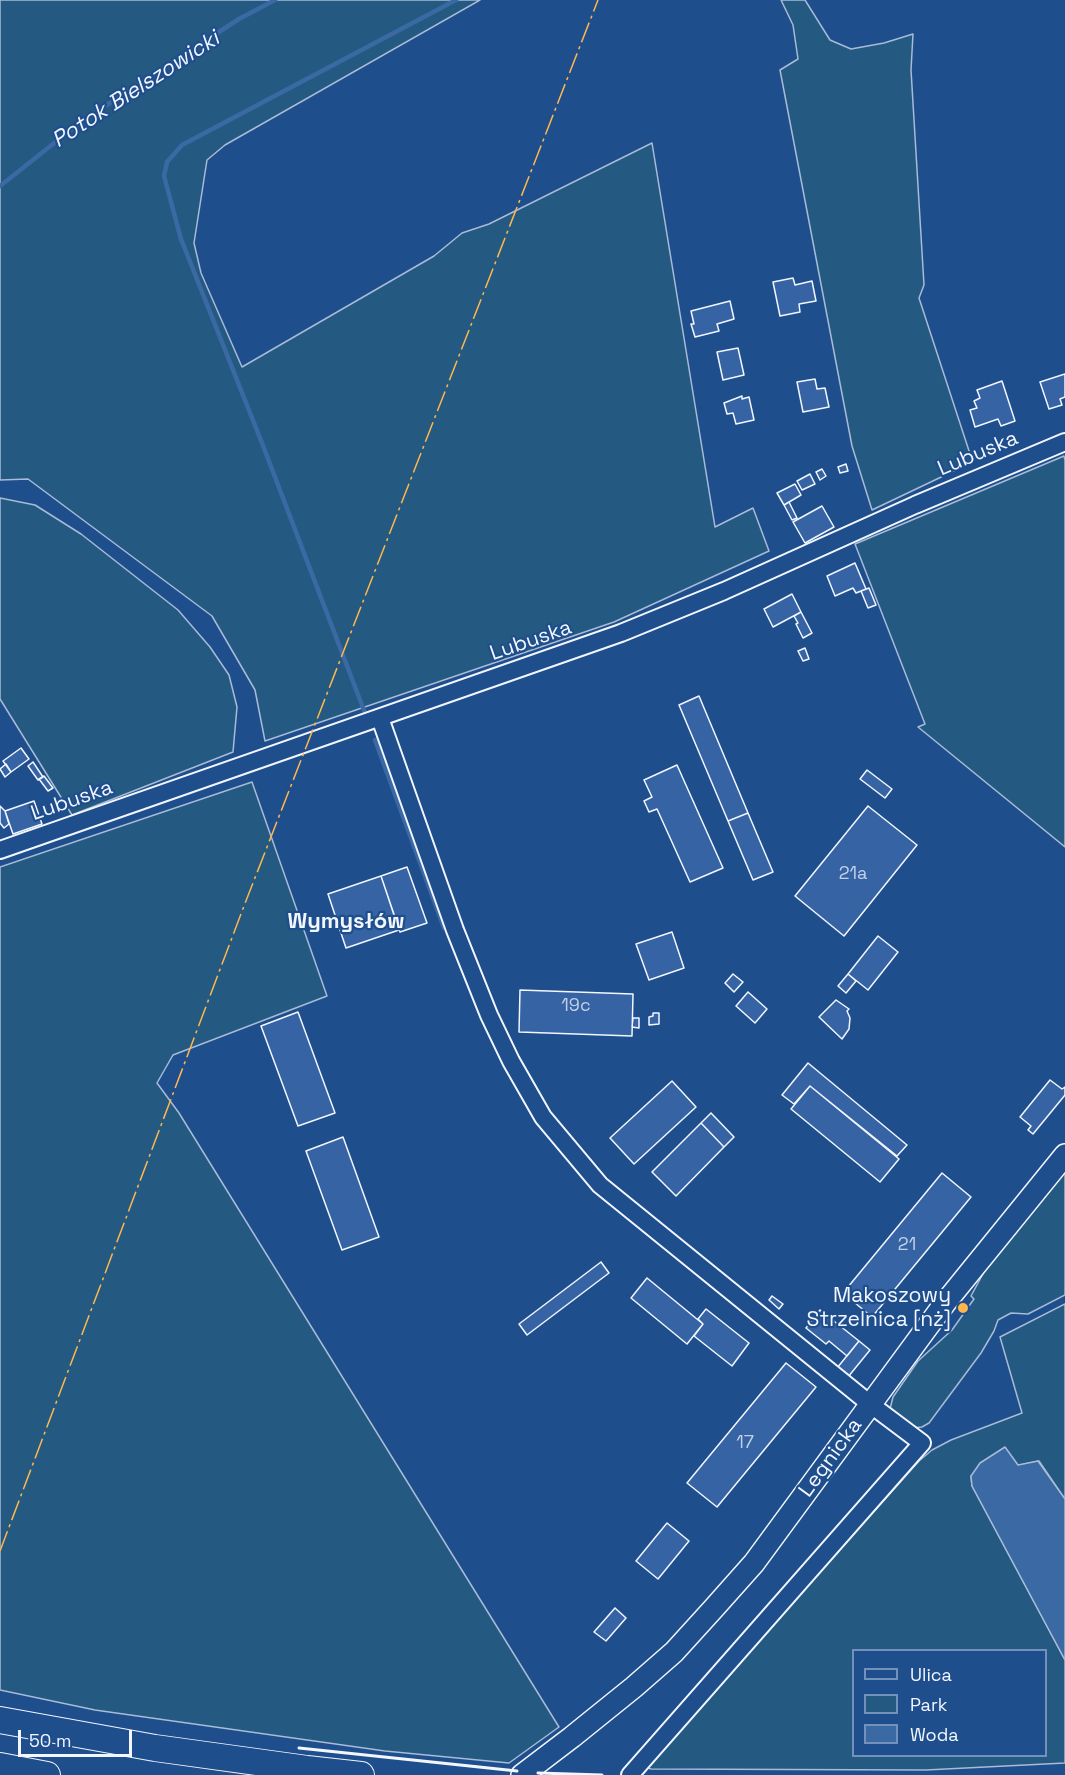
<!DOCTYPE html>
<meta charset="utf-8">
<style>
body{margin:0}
#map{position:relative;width:1065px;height:1775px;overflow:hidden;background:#1f4e8c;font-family:"Space Grotesk",sans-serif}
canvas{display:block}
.legend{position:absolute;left:852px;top:1649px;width:195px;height:108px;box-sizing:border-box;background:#1f4e8c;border:2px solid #7391ba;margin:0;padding:8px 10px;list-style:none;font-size:18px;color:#f2f6ff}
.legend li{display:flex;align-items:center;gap:12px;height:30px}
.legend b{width:30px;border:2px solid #7391ba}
.scale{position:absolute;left:18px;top:1730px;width:114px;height:27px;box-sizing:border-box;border:3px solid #f2f6ff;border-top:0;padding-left:8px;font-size:18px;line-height:21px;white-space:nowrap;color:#f2f6ff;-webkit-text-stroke:4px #1f4e8c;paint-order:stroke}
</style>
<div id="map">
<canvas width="1065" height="1775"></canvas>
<ul class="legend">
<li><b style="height:8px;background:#1f4e8c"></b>Ulica</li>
<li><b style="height:16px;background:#245a82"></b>Park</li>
<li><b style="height:16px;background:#3b69a3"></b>Woda</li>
</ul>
<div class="scale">50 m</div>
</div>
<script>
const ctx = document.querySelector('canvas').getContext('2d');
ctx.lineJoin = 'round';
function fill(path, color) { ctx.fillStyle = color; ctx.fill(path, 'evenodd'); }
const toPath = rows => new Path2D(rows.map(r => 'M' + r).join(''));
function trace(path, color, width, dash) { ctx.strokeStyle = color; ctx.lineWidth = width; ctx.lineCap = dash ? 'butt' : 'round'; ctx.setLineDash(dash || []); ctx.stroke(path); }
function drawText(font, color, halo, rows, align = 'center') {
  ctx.font = font + ' "Space Grotesk",sans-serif'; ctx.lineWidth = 4.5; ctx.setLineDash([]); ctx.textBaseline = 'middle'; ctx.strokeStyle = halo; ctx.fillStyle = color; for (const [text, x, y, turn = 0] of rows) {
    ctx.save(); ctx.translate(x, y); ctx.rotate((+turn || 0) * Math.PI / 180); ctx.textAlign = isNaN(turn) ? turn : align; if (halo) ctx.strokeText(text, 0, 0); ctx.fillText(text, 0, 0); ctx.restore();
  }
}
const green = toPath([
 [0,0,480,0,225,145,207,160,194,243,201,273,242,367,434,256,462,233,489,224,652,143,715,527,753,508,769,551,614,622,265,741,255,690,212,616,28,479,0,480,0,0],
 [781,0,805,0,830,40,851,49,884,43,913,34,911,70,924,285,919,298,972,460,958,469,872,510,852,446,780,70,798,59,793,25,781,0],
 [1064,456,1065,460,1065,847,918,727,925,724,855,544,1064,456],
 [0,498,35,505,81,534,178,610,210,647,229,675,237,707,233,752,72,815,0,699,0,498],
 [252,782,327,996,173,1055,157,1083,179,1113,559,1727,509,1763,385,1751,95,1710,0,1690,0,867,252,782],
 [1065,1169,1065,1295,1028,1314,1011,1313,998,1320,994,1331,981,1353,929,1423,922,1427,912,1428,890,1409,893,1397,918,1361,952,1330,974,1299,971,1296,991,1259,1065,1169],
 [1065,1304,1065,1499,1039,1461,971,1476,972,1486,1065,1660,1065,1763,926,1770,651,1769,643,1766,681,1728,919,1461,932,1450,951,1440,1022,1413,1000,1337,1065,1304],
 [854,1650,1046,1650,1046,1756,854,1756,854,1650]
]);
fill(green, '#245a82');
trace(green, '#a8bbd7', 1.5);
const water = toPath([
 [1005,1447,1018,1465,1038,1461,1065,1499,1065,1660,972,1486,971,1476,980,1463,1005,1447]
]);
fill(water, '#3b69a3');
trace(water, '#a8bbd7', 1.5);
trace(toPath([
 [0,186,82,121,239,19,275,0],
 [365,713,262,443,181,239,164,176,167,162,182,145,456,0],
 [375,740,444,928]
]), '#3b69a3', 4.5);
const building = toPath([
 [793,278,795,285,812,281,816,301,799,304,800,312,780,316,773,282,793,278],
 [730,301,734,319,717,324,719,331,695,337,691,324,694,324,691,311,730,301],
 [738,348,744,375,723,380,717,352,738,348],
 [1065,374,1065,397,1060,399,1062,405,1049,409,1040,382,1065,374],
 [815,379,817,389,825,388,829,407,803,412,797,382,815,379],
 [1002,381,1015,421,1001,426,998,419,975,427,970,410,977,408,974,401,980,398,977,390,1002,381],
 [742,396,742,399,749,397,754,420,736,424,733,413,727,414,724,403,742,396],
 [846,464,848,471,840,473,838,467,846,464],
 [822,469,826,476,820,480,816,472,822,469],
 [810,474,815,484,802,490,797,481,810,474],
 [795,484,801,495,784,505,777,493,795,484],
 [789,502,797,518,792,520,784,505,789,502],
 [822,506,834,527,805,543,793,522,822,506],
 [855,563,866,589,856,593,853,588,835,596,827,576,855,563],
 [869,588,876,605,868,608,861,591,869,588],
 [792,594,801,612,773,627,764,609,792,594],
 [801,612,812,633,803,638,796,624,798,623,794,616,801,612],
 [805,648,809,659,803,661,798,651,805,648],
 [699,696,748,813,728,821,679,705,699,696],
 [21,748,29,759,11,772,3,761,21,748],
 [33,762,43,777,38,780,28,766,33,762],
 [6,764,11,772,5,777,0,769,6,764],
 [677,765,723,868,690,882,657,809,649,812,644,801,652,797,644,780,677,765],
 [867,770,892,789,885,798,860,779,867,770],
 [44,776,53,788,48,791,39,779,44,776],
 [34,801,42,824,13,834,5,811,34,801],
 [0,806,5,811,9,824,4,828,0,823,0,806],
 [868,806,917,845,844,936,795,896,868,806],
 [748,813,773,872,753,880,728,821,748,813],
 [407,867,427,923,400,932,381,876,407,867],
 [381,876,399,930,346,948,328,894,381,876],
 [672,932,684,968,649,980,636,944,672,932],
 [878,936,898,952,868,990,848,974,878,936],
 [733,974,743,982,734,992,725,983,733,974],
 [848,974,856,981,846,993,838,986,848,974],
 [520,990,633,994,632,1036,519,1032,520,990],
 [748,992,767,1009,755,1023,736,1006,748,992],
 [836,1000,849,1009,847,1011,850,1018,849,1029,842,1039,819,1017,836,1000],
 [298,1012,335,1113,298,1126,261,1026,298,1012],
 [653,1013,659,1013,659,1024,649,1025,649,1017,653,1016,653,1013],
 [633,1018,639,1018,639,1028,632,1027,633,1018],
 [808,1063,907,1145,897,1156,810,1086,794,1104,782,1095,808,1063],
 [1050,1080,1062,1089,1065,1087,1065,1095,1033,1134,1028,1130,1031,1126,1020,1117,1050,1080],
 [672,1081,696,1107,634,1164,610,1138,672,1081],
 [810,1086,899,1159,880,1182,791,1109,810,1086],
 [711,1113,734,1137,724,1147,701,1123,711,1113],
 [701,1123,724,1147,676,1196,652,1172,701,1123],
 [343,1137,379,1237,342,1250,306,1151,343,1137],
 [942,1173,971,1197,872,1317,843,1293,942,1173],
 [601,1262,609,1273,527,1335,519,1324,601,1262],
 [647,1278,703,1324,687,1344,631,1298,647,1278],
 [772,1296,783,1304,779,1309,769,1300,772,1296],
 [706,1309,749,1343,732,1366,694,1336,703,1324,698,1319,706,1309],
 [820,1310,859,1341,847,1356,829,1341,826,1344,806,1328,820,1310],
 [859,1341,870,1350,848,1377,837,1368,859,1341],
 [786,1363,816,1387,717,1507,687,1483,786,1363],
 [667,1523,689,1541,658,1579,636,1561,667,1523],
 [615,1608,626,1618,606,1641,594,1632,615,1608]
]);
fill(building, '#3563a3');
trace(building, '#f2f6ff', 1.5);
const minor = toPath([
 [380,718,455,930,489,1015,511,1061,543,1117,600,1185,870,1404,922,1443,630,1775],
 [0,850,621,633,724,591,915,505,1065,442]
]);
const major = toPath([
 [522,1775,572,1737,634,1687,674,1652,714,1608,754,1563,945,1303,1065,1155]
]);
const highway = toPath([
 [0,1720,155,1748,307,1769,361,1775],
 [0,1766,47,1775]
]);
trace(minor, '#f2f6ff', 20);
trace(major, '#f2f6ff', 24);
trace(highway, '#f2f6ff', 28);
trace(minor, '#1f4e8c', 16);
trace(major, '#1f4e8c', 21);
trace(highway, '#1f4e8c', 26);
trace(toPath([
 [299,1748,517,1771],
 [538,1773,602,1775]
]), '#f2f6ff', 3);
trace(toPath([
 [0,1551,244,906,598,0]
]), '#ffb74d', 1.5, [21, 4.5, 3, 4.5]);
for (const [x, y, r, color] of [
 [963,1308,6,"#ffb74d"]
]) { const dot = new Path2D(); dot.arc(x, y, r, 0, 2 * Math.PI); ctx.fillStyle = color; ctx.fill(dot); trace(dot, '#1f4e8c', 2); }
drawText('18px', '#c3d1e8', null, [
 ["21a",853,874],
 ["19c",576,1006],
 ["21",907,1245],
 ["17",745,1443]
]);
drawText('21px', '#f2f6ff', '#1f4e8c', [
 ["Lubuska",978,454,-23],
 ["Lubuska",531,641,-19],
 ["Lubuska",72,801,-19],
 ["Legnicka",831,1458,-54]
]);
drawText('21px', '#f2f6ff', '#1f4e8c', [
 ["Makoszowy",951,1296],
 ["Strzelnica [nż]",951,1320]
], 'right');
drawText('italic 22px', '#f2f6ff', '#1f4e8c', [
 ["Potok Bielszowicki",136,90,-33]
]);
drawText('bold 22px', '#f2f6ff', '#1f4e8c', [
 ["Wymysłów",346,922]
]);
</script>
